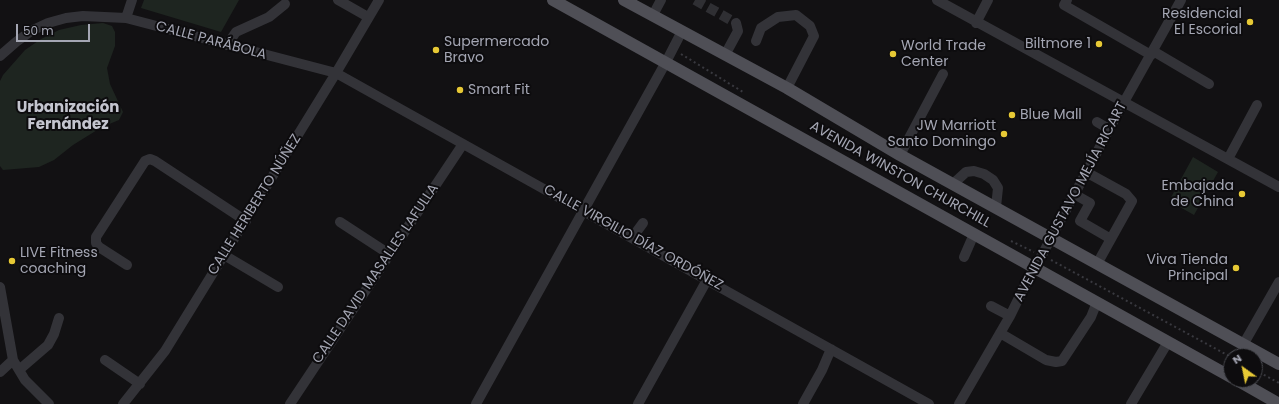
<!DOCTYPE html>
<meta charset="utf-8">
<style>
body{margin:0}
#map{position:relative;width:1279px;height:404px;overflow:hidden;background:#121113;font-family:Poppins,sans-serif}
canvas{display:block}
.north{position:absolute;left:1223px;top:348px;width:40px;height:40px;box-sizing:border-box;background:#0d0c0e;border:1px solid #494a50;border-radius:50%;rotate:327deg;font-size:11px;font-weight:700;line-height:16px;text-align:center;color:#a4a6b3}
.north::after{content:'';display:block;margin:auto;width:14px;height:18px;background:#e7c935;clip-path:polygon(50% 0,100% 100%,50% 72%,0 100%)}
.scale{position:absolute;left:16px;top:24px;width:74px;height:18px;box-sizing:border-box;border:2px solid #a4a6b3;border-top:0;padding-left:5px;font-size:12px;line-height:14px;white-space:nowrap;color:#a4a6b3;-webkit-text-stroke:3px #0d0c0e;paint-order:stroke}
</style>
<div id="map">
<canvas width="1279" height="404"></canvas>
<div class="north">N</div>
<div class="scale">50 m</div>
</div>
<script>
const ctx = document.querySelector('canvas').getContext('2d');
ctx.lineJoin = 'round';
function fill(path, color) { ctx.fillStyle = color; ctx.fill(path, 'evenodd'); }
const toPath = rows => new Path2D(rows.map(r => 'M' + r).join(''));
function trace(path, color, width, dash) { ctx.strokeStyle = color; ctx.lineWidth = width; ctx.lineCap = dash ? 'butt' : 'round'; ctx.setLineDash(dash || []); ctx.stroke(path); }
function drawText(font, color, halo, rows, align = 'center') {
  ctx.font = font + ' Poppins,sans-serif'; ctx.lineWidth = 4; ctx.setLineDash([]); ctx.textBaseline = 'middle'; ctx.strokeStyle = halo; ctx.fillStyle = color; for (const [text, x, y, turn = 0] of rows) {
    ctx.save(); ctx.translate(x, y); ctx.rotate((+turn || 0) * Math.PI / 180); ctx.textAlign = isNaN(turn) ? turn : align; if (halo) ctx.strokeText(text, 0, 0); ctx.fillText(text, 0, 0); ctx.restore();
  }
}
fill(toPath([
 [144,0,239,0,221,32,141,8],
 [103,23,112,26,115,32,115,46,107,68,110,84,123,112,119,120,102,127,73,145,54,160,39,167,3,170,0,166,0,81,3,75,25,50,41,39,59,30,81,25],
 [1193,157,1218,172,1194,215,1169,201]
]), '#1e2520');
trace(toPath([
 [695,0,736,23]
]), '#2f2f33', 10, [10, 5]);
trace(toPath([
 [681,54,743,92],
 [1011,241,1034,252],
 [1051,260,1231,357],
 [1255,370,1279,383]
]), '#39393f', 2, [2, 3]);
trace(toPath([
 [338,0,368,17],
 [937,0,1279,187],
 [1067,0,1064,5,1151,55],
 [653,15,661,0],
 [126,18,132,0],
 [976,23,988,0],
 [756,41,761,28,778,17,796,15,810,26,814,36,787,88],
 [227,45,236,32,269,17,285,4],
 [1153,51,1209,84],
 [725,55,738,31,736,23],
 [0,56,16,42,31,31,48,23,66,18,83,16,126,18,336,73,929,404],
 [1097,122,1109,129],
 [900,155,943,74],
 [1228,159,1257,105],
 [1086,172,1126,194,1132,201,1097,264],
 [953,184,966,172,974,171,984,174,993,180,998,188,996,207],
 [1074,194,1090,203,1080,221,1111,239],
 [340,222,389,254],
 [632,238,643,223],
 [224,255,278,287],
 [964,257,974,234],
 [127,265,99,247,96,243,96,237,145,161,150,159,155,161,246,221],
 [0,287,13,360,25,380,49,404],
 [991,306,1010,316],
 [1000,333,1046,360,1056,362,1062,361,1091,317,1097,302],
 [1243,345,1279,282],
 [105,360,140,384],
 [19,370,48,345,54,334,59,318],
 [0,372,13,360],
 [123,404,165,351,336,73,379,0],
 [290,404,463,144],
 [476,404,666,62,682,31],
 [638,404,707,280],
 [803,404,822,370,831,349],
 [959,404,1010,316,1034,267,1042,255,1119,111,1181,0],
 [1131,404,1168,342]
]), '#333338', 10);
trace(toPath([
 [553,0,1231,377],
 [624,0,787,88,900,155,1279,364],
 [1237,380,1279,404]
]), '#4f4f56', 12);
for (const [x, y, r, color] of [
 [1250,22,4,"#e7c935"],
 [1099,44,4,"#e7c935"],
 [436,50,4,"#e7c935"],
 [893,54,4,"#e7c935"],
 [460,90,4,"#e7c935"],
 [1012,115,4,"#e7c935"],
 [1004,134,4,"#e7c935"],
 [1242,194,4,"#e7c935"],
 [12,261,4,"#e7c935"],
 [1236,268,4,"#e7c935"]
]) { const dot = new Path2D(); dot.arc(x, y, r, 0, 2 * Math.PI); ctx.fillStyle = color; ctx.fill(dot); trace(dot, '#0d0c0e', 1.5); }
drawText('14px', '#a4a6b3', '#0d0c0e', [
 ["Residencial",1242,14],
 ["El Escorial",1242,30],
 ["Supermercado",444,42,"left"],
 ["Bravo",444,58,"left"],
 ["Biltmore 1",1091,44],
 ["World Trade",901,46,"left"],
 ["Center",901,62,"left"],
 ["Smart Fit",468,90,"left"],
 ["Blue Mall",1020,115,"left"],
 ["JW Marriott",996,126],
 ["Santo Domingo",996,142],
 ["Embajada",1234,186],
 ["de China",1234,202],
 ["LIVE Fitness",20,253,"left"],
 ["coaching",20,269,"left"],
 ["Viva Tienda",1228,260],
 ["Principal",1228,276]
], 'right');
drawText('14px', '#a4a6b3', '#0d0c0e', [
 ["CALLE PARÁBOLA",211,41,15],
 ["AVENIDA WINSTON CHURCHILL",900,175,29],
 ["AVENIDA GUSTAVO MEJÍA RICART",1071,202,-62],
 ["CALLE HERIBERTO NÚÑEZ",255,205,-58],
 ["CALLE VIRGILIO DÍAZ ORDÓÑEZ",633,238,29],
 ["CALLE DAVID MASALLES LAFULLA",376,274,-56]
]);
drawText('bold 15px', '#c4c5cf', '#0d0c0e', [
 ["Urbanización",68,108],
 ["Fernández",68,125]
]);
</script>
